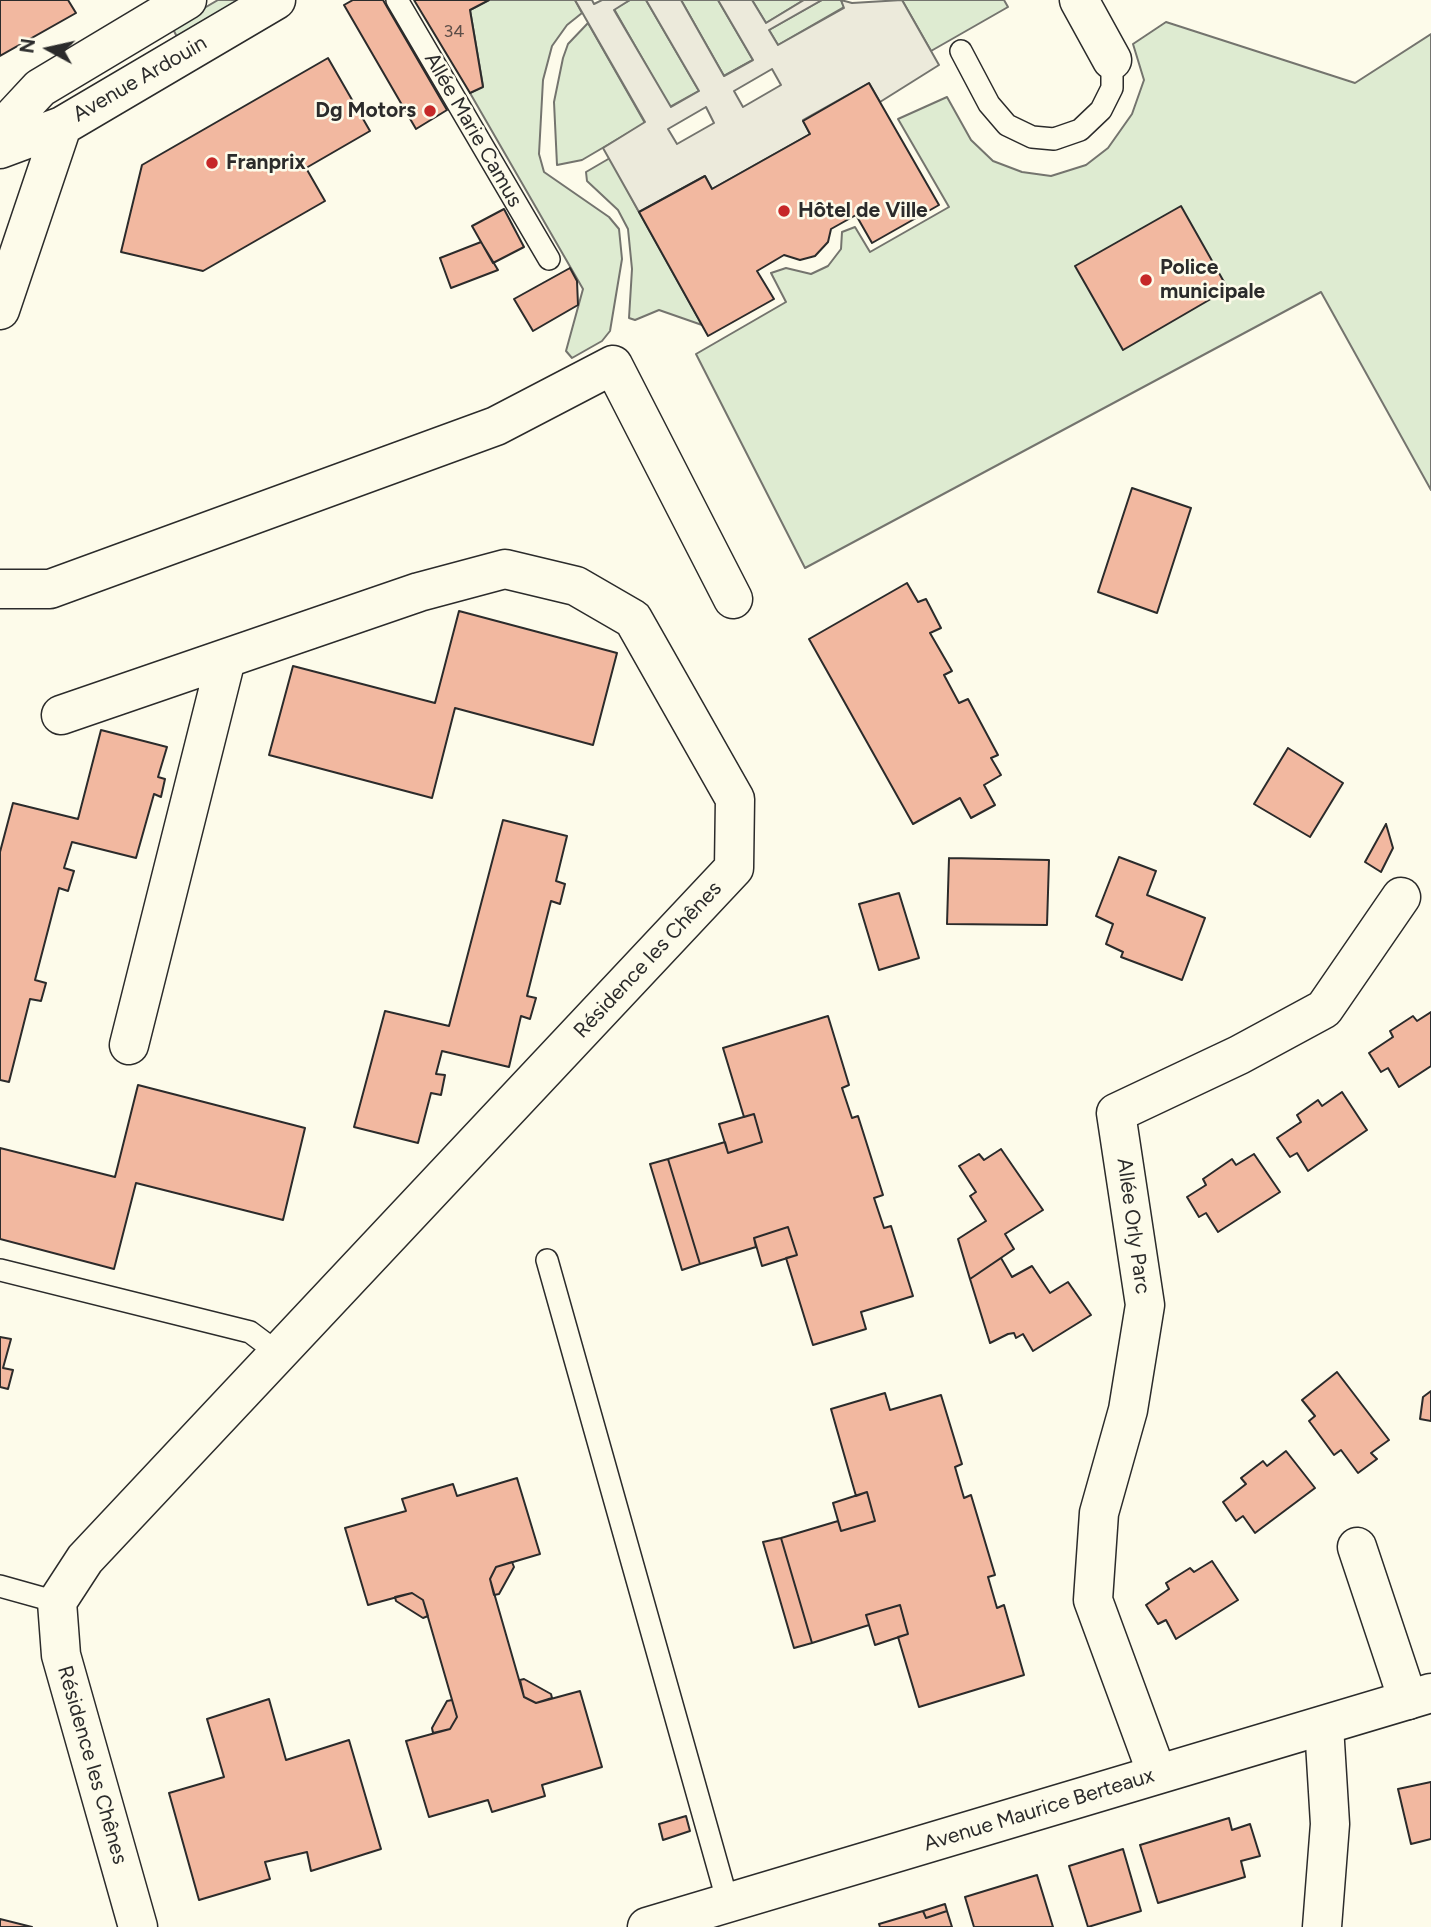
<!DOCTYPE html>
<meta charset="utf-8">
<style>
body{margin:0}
#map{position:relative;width:1431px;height:1927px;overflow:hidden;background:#fdfbea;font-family:Figtree,sans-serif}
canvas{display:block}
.north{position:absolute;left:14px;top:14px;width:70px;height:70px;-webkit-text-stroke:5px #fdfbea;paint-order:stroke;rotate:278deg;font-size:19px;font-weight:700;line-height:28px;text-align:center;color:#2b2b2b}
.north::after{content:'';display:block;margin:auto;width:24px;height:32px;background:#2b2b2b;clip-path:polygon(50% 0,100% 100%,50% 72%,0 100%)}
</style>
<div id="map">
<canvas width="1431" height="1927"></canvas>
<div class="north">N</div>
</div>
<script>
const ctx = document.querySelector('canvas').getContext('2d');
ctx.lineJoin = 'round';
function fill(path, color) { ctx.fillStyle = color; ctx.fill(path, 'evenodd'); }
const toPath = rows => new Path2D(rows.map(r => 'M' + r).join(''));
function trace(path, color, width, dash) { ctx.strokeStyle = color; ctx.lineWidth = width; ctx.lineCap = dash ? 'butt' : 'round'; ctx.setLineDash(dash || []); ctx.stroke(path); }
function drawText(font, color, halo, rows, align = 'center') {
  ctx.font = font + ' Figtree,sans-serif'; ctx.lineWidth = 5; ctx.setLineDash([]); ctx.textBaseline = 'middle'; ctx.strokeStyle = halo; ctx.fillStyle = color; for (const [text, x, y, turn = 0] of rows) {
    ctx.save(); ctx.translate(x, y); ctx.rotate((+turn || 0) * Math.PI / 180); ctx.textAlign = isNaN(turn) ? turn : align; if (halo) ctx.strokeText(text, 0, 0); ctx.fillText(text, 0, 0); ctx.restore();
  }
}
const green = toPath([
 [218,0,243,0,178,39,172,27,218,0],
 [489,0,575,0,582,13,567,25,552,46,543,80,539,154,544,172,609,217,619,229,622,259,610,331,602,341,572,358,566,351,583,289,470,93,483,86,470,10,489,0],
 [630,0,646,0,699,91,670,107,614,9,630,0],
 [681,0,718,0,753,60,724,76,681,0],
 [752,0,804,0,766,23,752,0],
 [822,0,841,0,844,7,778,45,769,30,822,0],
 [902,0,1004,0,1008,7,931,51,902,0],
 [1166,22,1355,83,1431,34,1431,490,1321,292,805,568,696,354,786,302,771,273,786,268,811,274,828,266,841,249,842,232,855,227,870,252,949,207,898,119,947,97,971,140,993,161,1022,172,1051,176,1086,165,1108,148,1132,114,1144,80,1133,44,1166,22],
 [588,23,645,123,582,160,557,165,554,102,563,58,568,44,588,23],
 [610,158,639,212,702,325,659,310,635,320,629,318,632,269,628,229,618,210,587,181,586,172,610,158]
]);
fill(green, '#deebd1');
trace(green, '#74746e', 2);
const parking = toPath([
 [575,0,592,0,594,4,602,0,630,0,614,10,671,107,699,91,646,0,681,0,724,76,753,60,718,0,752,0,766,23,804,0,822,0,769,30,778,45,844,8,841,0,852,3,902,0,939,65,880,102,869,83,803,120,810,134,712,189,705,176,639,212,603,148,645,122,575,0],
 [772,69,781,85,743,107,734,91,772,69],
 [706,107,714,123,677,144,668,129,706,107]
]);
fill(parking, '#eceadb');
trace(parking, '#74746e', 2);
const building = toPath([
 [0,0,68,0,76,13,0,56,0,0],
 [353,0,383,0,447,110,416,129,344,5,353,0],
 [414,0,489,0,470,10,483,87,470,93,414,0],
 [328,58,370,131,306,168,325,201,203,271,121,252,142,165,328,58],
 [869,83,939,205,872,243,856,215,831,229,828,242,815,256,800,260,784,255,757,271,774,299,708,336,639,212,705,176,712,189,810,134,803,121,869,83],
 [1181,206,1228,289,1123,350,1075,266,1181,206],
 [504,209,524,247,493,263,472,226,504,209],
 [481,242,498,270,451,288,440,258,481,242],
 [570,268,577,281,578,305,533,331,514,299,570,268],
 [1132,488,1191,508,1157,613,1098,592,1132,488],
 [907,583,918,602,926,599,941,628,930,633,952,671,944,675,959,703,968,699,998,755,991,758,1001,775,984,785,995,805,971,818,960,798,913,824,809,639,907,583],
 [459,611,617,653,593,745,455,708,432,798,269,755,293,666,435,703,459,611],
 [101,730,167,747,158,777,165,779,161,797,154,794,136,858,72,842,64,868,74,871,68,891,59,888,35,980,46,983,41,1001,30,999,9,1082,0,1080,0,852,13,803,78,819,101,730],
 [1288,748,1343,783,1310,837,1254,804,1288,748],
 [503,820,567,836,556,881,565,884,560,904,551,901,527,996,536,998,530,1019,521,1016,509,1067,442,1051,436,1074,445,1075,441,1095,431,1093,418,1143,354,1127,385,1011,449,1026,503,820],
 [1386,824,1393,848,1381,872,1365,862,1386,824],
 [1119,857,1156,871,1147,895,1205,918,1182,980,1121,957,1123,952,1106,944,1113,924,1096,916,1119,857],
 [949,858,1049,860,1047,925,947,924,949,858],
 [899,893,919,958,879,970,859,904,899,893],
 [1431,1012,1431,1066,1399,1087,1388,1068,1381,1072,1369,1053,1393,1037,1390,1031,1413,1016,1417,1021,1431,1012],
 [828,1016,849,1085,842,1088,852,1118,858,1116,883,1195,874,1198,884,1228,891,1226,913,1296,861,1312,866,1329,813,1345,786,1258,797,1255,788,1227,754,1238,756,1247,700,1264,668,1159,725,1142,728,1153,762,1142,754,1114,744,1117,723,1048,828,1016],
 [138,1085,305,1128,283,1220,136,1183,114,1269,0,1239,0,1148,115,1177,138,1085],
 [1342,1092,1367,1130,1308,1171,1297,1153,1290,1157,1277,1138,1301,1122,1297,1115,1318,1100,1322,1106,1342,1092],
 [754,1114,762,1142,728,1153,719,1124,754,1114],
 [1001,1149,1043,1210,1005,1234,1014,1249,970,1279,958,1239,986,1221,970,1196,976,1192,959,1166,979,1154,984,1160,1001,1149],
 [1254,1154,1280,1192,1218,1232,1206,1213,1199,1217,1187,1197,1206,1185,1203,1179,1232,1159,1236,1165,1254,1154],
 [668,1159,700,1264,682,1270,650,1164,668,1159],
 [788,1227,797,1255,762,1266,754,1238,788,1227],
 [1001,1258,1012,1277,1032,1266,1050,1293,1068,1282,1091,1315,1033,1351,1023,1334,1016,1338,1014,1333,1008,1334,990,1343,970,1279,1001,1258],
 [0,1337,11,1339,3,1368,13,1370,8,1389,0,1387,0,1337],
 [1337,1372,1389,1440,1371,1453,1377,1459,1358,1473,1341,1450,1334,1455,1309,1421,1315,1416,1302,1400,1337,1372],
 [1431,1391,1431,1421,1420,1419,1423,1397,1431,1391],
 [885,1393,890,1410,941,1395,962,1464,955,1467,964,1498,971,1495,995,1575,988,1577,997,1608,1004,1605,1024,1675,919,1707,898,1637,908,1634,900,1605,866,1615,869,1625,812,1643,781,1538,838,1521,841,1531,875,1521,867,1492,856,1496,831,1409,885,1393],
 [1286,1451,1315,1488,1255,1533,1243,1516,1236,1521,1223,1502,1246,1484,1241,1478,1263,1461,1267,1466,1286,1451],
 [517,1478,540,1554,496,1567,490,1579,524,1697,536,1703,580,1691,602,1767,542,1785,545,1796,492,1812,488,1800,429,1817,406,1741,450,1729,457,1717,423,1600,412,1593,368,1605,345,1528,406,1511,402,1499,453,1484,457,1496,517,1478],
 [867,1492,875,1521,841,1531,833,1503,867,1492],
 [781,1538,812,1643,794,1648,763,1542,781,1538],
 [1212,1561,1238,1600,1176,1639,1166,1620,1158,1624,1146,1605,1169,1589,1166,1583,1190,1568,1194,1572,1212,1561],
 [512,1562,514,1567,499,1594,494,1595,490,1579,496,1567,512,1562],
 [412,1593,423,1600,428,1616,423,1618,396,1601,395,1597,412,1593],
 [900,1605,908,1634,875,1645,866,1615,900,1605],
 [524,1679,551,1694,552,1698,536,1703,524,1697,520,1680,524,1679],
 [269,1699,286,1760,349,1740,381,1849,311,1871,307,1852,265,1862,270,1879,199,1900,169,1793,224,1777,207,1719,269,1699],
 [452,1700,457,1717,450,1729,433,1733,432,1728,447,1701,452,1700],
 [1431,1782,1431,1839,1411,1844,1398,1789,1431,1782],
 [686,1816,690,1831,663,1840,659,1824,686,1816],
 [1229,1818,1232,1830,1250,1824,1260,1856,1241,1861,1245,1877,1158,1903,1140,1845,1229,1818],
 [1123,1849,1141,1911,1088,1927,1069,1866,1123,1849],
 [1037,1875,1053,1927,974,1927,965,1897,1037,1875],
 [945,1904,947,1911,926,1918,923,1911,945,1904],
 [923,1911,926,1918,947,1911,952,1927,880,1927,879,1924,923,1911],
 [0,1919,32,1927,0,1927,0,1919]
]);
fill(building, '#f2b8a0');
trace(building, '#2b2b2b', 2);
const service = toPath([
 [397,0,549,259],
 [961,51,989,104,1007,125,1032,137,1054,139,1080,130,1101,110,1112,88,1112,60],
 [547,1260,728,1903],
 [0,1270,250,1332,278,1353],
 [0,1586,57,1602]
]);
const minor = toPath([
 [1079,0,1112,60],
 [0,589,50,589,496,426,613,365,733,599],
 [61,715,419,592,505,569,576,586,633,619,735,799,734,868,85,1559,57,1602,61,1655,138,1927],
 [129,1045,226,659],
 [1357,1547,1408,1700],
 [1157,1774,1093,1600,1099,1513,1128,1410,1145,1305,1116,1113,1239,1055,1324,1009,1401,897],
 [1322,1927,1330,1824,1324,1726]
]);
const tertiary = toPath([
 [0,131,40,88,187,0],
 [0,149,62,126,276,0],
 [0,310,62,126]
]);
const secondary = toPath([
 [647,1927,1431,1693]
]);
trace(service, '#2b2b2b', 24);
trace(minor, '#2b2b2b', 41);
trace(tertiary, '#2b2b2b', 41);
trace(secondary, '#2b2b2b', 41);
trace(service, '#fdfbea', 21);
trace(minor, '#fdfbea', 38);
trace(tertiary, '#fdfbea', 38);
trace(secondary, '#fdfbea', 38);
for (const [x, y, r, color] of [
 [430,111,7,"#c62828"],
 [212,163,7,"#c62828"],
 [784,211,7,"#c62828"],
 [1146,280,7,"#c62828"]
]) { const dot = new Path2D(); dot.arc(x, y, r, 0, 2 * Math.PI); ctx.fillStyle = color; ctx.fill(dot); trace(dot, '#fdfbea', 2.5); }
drawText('18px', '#5d4e48', null, [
 ["34",454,32]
]);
drawText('21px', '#2b2b2b', '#fdfbea', [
 ["Avenue Ardouin",140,79,-30],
 ["Allée Marie Camus",473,130,60],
 ["Résidence les Chênes",648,960,-47],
 ["Allée Orly Parc",1133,1226,82],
 ["Résidence les Chênes",92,1765,74],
 ["Avenue Maurice Berteaux",1039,1810,-17]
]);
drawText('bold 21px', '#2b2b2b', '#fdfbea', [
 ["Dg Motors",416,111,"right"],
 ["Franprix",226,163],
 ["Hôtel de Ville",798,211],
 ["Police",1160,268],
 ["municipale",1160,292]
], 'left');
</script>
